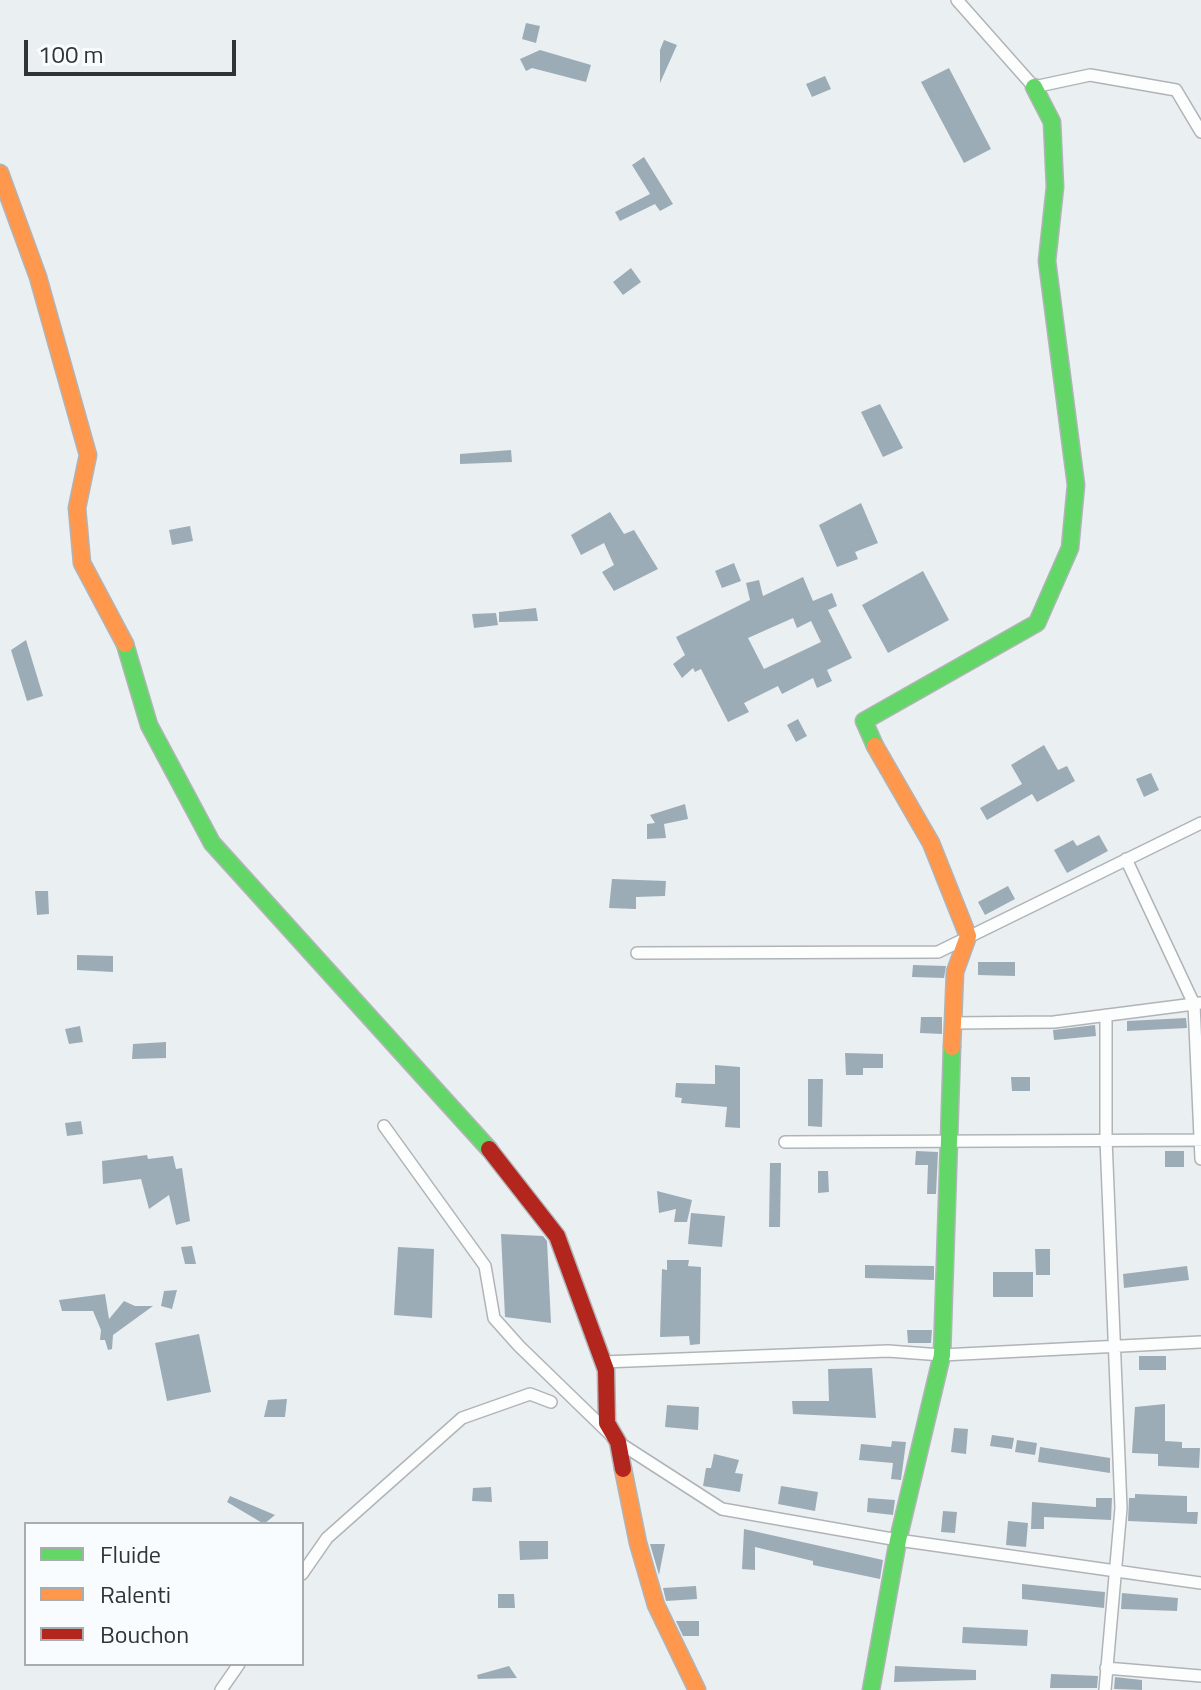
<!DOCTYPE html>
<style>
body{margin:0}
#map{position:relative;width:1201px;height:1690px;overflow:hidden;background:#eaeff2;font-family:"Titillium Web",sans-serif}
canvas{display:block}
.legend{position:absolute;left:24px;top:1522px;width:280px;height:144px;box-sizing:border-box;background:#f9fcff;border:2px solid #a9acaf;margin:0;padding:10px 14px;list-style:none;font-size:24px;color:#313436}
.legend li{display:flex;align-items:center;gap:16px;height:40px}
.legend b{width:40px;border:2px solid #a9acaf}
.scale{position:absolute;left:24px;top:40px;width:212px;height:36px;box-sizing:border-box;border:4px solid #313436;border-top:0;padding-left:10px;font-size:24px;line-height:28px;white-space:nowrap;color:#313436;-webkit-text-stroke:6px #f9fcff;paint-order:stroke}
</style>
<div id="map">
<canvas width="1201" height="1690"></canvas>
<ul class="legend">
<li><b style="height:10px;background:#63d668"></b>Fluide</li>
<li><b style="height:10px;background:#ff974d"></b>Ralenti</li>
<li><b style="height:10px;background:#b3261e"></b>Bouchon</li>
</ul>
<div class="scale">100 m</div>
</div>
<script>
const ctx = document.querySelector('canvas').getContext('2d');
ctx.lineJoin = 'round';
function fill(path, color) { ctx.fillStyle = color; ctx.fill(path, 'evenodd'); }
const toPath = rows => new Path2D(rows.map(r => 'M' + r).join(''));
function trace(path, color, width, dash) { ctx.strokeStyle = color; ctx.lineWidth = width; ctx.lineCap = dash ? 'butt' : 'round'; ctx.setLineDash(dash || []); ctx.stroke(path); }
fill(toPath([
 [526,23,540,26,536,43,522,39],
 [664,40,677,45,660,83,660,50],
 [540,50,591,65,586,82,532,68,526,71,520,59],
 [949,68,991,149,964,163,921,82],
 [825,76,831,89,812,97,806,84],
 [644,157,673,204,660,211,655,204,620,221,615,212,650,194,632,165],
 [631,268,641,282,623,295,613,282],
 [880,404,903,448,883,457,861,412],
 [511,450,512,462,460,464,460,454],
 [861,503,878,543,855,552,858,559,837,567,819,525],
 [610,512,624,534,634,530,658,569,614,591,602,572,614,565,604,543,581,555,571,535],
 [190,526,193,541,172,545,169,530],
 [734,563,741,581,722,588,715,571],
 [923,571,949,620,888,653,862,605],
 [803,577,813,601,832,593,837,606,828,610,852,658,827,670,832,681,817,688,813,678,782,694,778,686,744,703,749,712,728,722,701,669,695,672,693,668,682,678,673,664,685,655,676,637,750,600,746,583,759,580,763,596],
 [793,618,797,628,811,621,821,642,764,669,748,638],
 [536,608,538,621,499,622,499,612],
 [496,613,498,625,474,628,472,614],
 [26,640,43,696,27,701,11,650],
 [798,719,807,736,796,742,787,725],
 [1044,745,1058,770,1067,766,1075,781,1037,802,1032,794,987,820,980,808,1022,784,1011,765],
 [1151,773,1159,790,1144,797,1136,779],
 [685,804,688,819,664,824,666,838,647,839,647,824,655,823,650,815],
 [1099,835,1108,851,1067,873,1054,850,1073,840,1077,846],
 [612,879,666,881,665,896,636,897,636,909,609,908],
 [1008,886,1015,899,985,915,978,902],
 [35,891,48,891,49,914,37,915],
 [77,955,113,956,113,972,77,970],
 [978,962,1015,962,1015,976,978,975],
 [913,965,946,966,944,978,912,977],
 [921,1017,942,1017,942,1034,920,1033],
 [1186,1018,1187,1028,1127,1031,1127,1021],
 [1095,1025,1096,1036,1054,1040,1053,1030],
 [80,1026,83,1042,69,1044,65,1029],
 [166,1042,166,1058,132,1059,133,1044],
 [845,1053,883,1054,883,1068,863,1068,863,1075,846,1075],
 [715,1065,740,1067,740,1128,725,1127,727,1107,681,1103,682,1098,675,1097,676,1083,715,1084],
 [1011,1077,1030,1077,1030,1091,1012,1091],
 [808,1079,823,1079,822,1127,808,1126],
 [81,1121,83,1134,67,1136,65,1123],
 [916,1151,938,1152,936,1194,927,1194,928,1165,915,1165],
 [1165,1151,1184,1151,1184,1167,1165,1167],
 [147,1155,148,1159,173,1156,176,1169,182,1168,190,1221,176,1225,169,1195,149,1209,141,1179,103,1184,102,1161],
 [770,1163,781,1163,780,1227,769,1227],
 [818,1171,828,1171,829,1192,818,1193],
 [657,1191,692,1200,687,1222,674,1222,676,1209,659,1213],
 [691,1213,725,1216,722,1247,688,1244],
 [501,1234,543,1236,547,1241,551,1323,505,1317],
 [192,1246,196,1264,185,1264,181,1247],
 [398,1247,434,1249,432,1318,394,1315],
 [1035,1249,1050,1249,1050,1275,1036,1275],
 [667,1260,689,1260,688,1266,701,1267,700,1344,690,1345,689,1336,660,1337,662,1269,667,1270],
 [865,1265,934,1266,934,1280,865,1278],
 [1187,1266,1189,1280,1124,1288,1123,1274],
 [993,1272,1033,1272,1033,1297,993,1297],
 [177,1290,172,1309,161,1306,164,1291],
 [105,1294,109,1319,124,1301,135,1306,153,1306,113,1335,112,1349,108,1350,105,1340,100,1340,101,1330,93,1311,62,1311,59,1300],
 [907,1330,932,1330,931,1343,908,1343],
 [199,1334,211,1392,167,1401,155,1343],
 [1139,1356,1166,1356,1166,1370,1139,1370],
 [872,1368,876,1418,793,1414,792,1401,829,1401,828,1369],
 [287,1399,285,1417,264,1417,268,1400],
 [1165,1404,1165,1441,1182,1442,1182,1448,1200,1448,1199,1468,1158,1466,1158,1454,1132,1453,1135,1407],
 [667,1405,699,1407,698,1430,665,1427],
 [954,1428,968,1429,966,1454,951,1452],
 [992,1435,1014,1438,1012,1449,990,1446],
 [1017,1440,1037,1443,1035,1455,1015,1452],
 [892,1441,906,1442,901,1480,891,1479,893,1463,859,1460,861,1444,891,1447],
 [1040,1447,1110,1458,1110,1473,1038,1462],
 [714,1454,739,1460,735,1473,743,1474,740,1492,703,1486,706,1468,711,1468],
 [781,1486,818,1492,815,1511,778,1504],
 [491,1487,492,1502,472,1501,473,1488],
 [1135,1494,1187,1496,1187,1512,1198,1512,1197,1524,1128,1521,1129,1498,1135,1498],
 [230,1496,275,1515,264,1524,227,1502],
 [868,1498,895,1500,893,1515,867,1512],
 [1096,1498,1112,1498,1111,1520,1044,1517,1044,1529,1031,1529,1032,1502,1096,1507],
 [943,1511,957,1512,955,1533,941,1532],
 [1008,1521,1028,1523,1026,1547,1006,1545],
 [744,1529,883,1560,880,1579,813,1565,813,1561,755,1547,755,1570,742,1569],
 [519,1541,548,1541,548,1559,520,1560],
 [650,1544,665,1544,659,1575],
 [1022,1584,1105,1592,1104,1608,1022,1599],
 [696,1586,697,1599,666,1601,663,1588],
 [1122,1593,1178,1598,1177,1611,1121,1609],
 [498,1594,514,1594,515,1608,498,1608],
 [676,1621,699,1621,699,1636,683,1636],
 [963,1627,1028,1630,1027,1646,962,1643],
 [509,1666,517,1678,478,1679,477,1675],
 [895,1666,976,1670,976,1680,894,1682],
 [1051,1674,1098,1676,1097,1688,1050,1688],
 [1115,1677,1142,1680,1142,1690,1114,1689]
]), '#9cacb6');
const street = toPath([
 [957,0,1034,87,1090,75,1176,90,1201,132],
 [1126,859,1194,1004,1200,1003],
 [637,953,938,952,1201,823],
 [954,1023,1054,1022,1194,1004,1201,1159],
 [384,1126,485,1266,494,1318,519,1346,618,1442,722,1509,898,1540,1201,1583],
 [785,1142,1201,1140],
 [603,1362,888,1351,942,1355,1201,1342],
 [302,1574,327,1538,462,1418,530,1394,551,1402],
 [1106,1668,1201,1676],
 [221,1690,239,1664],
 [1105,1690,1121,1508,1106,1139,1106,1015]
]);
const fast = toPath([
 [125,644,149,725,212,843,489,1149],
 [875,746,864,721,1037,623,1070,548,1076,485,1047,261,1055,187,1052,122,1034,87],
 [871,1690,898,1540,942,1355,952,1047]
]);
const slow = toPath([
 [0,173,38,277,88,455,77,508,82,563,125,644],
 [875,746,931,843,968,936,955,972,952,1047],
 [623,1469,638,1543,656,1605,697,1690]
]);
const jam = toPath([
 [489,1149,557,1236,606,1370,607,1423,618,1442,623,1469]
]);
trace(street, '#b1b4b7', 14);
trace(fast, '#b1b4b7', 19);
trace(slow, '#b1b4b7', 19);
trace(jam, '#b1b4b7', 19);
trace(street, '#fcfdfd', 11);
trace(fast, '#63d668', 16);
trace(slow, '#ff974d', 16);
trace(jam, '#b3261e', 16);
</script>
